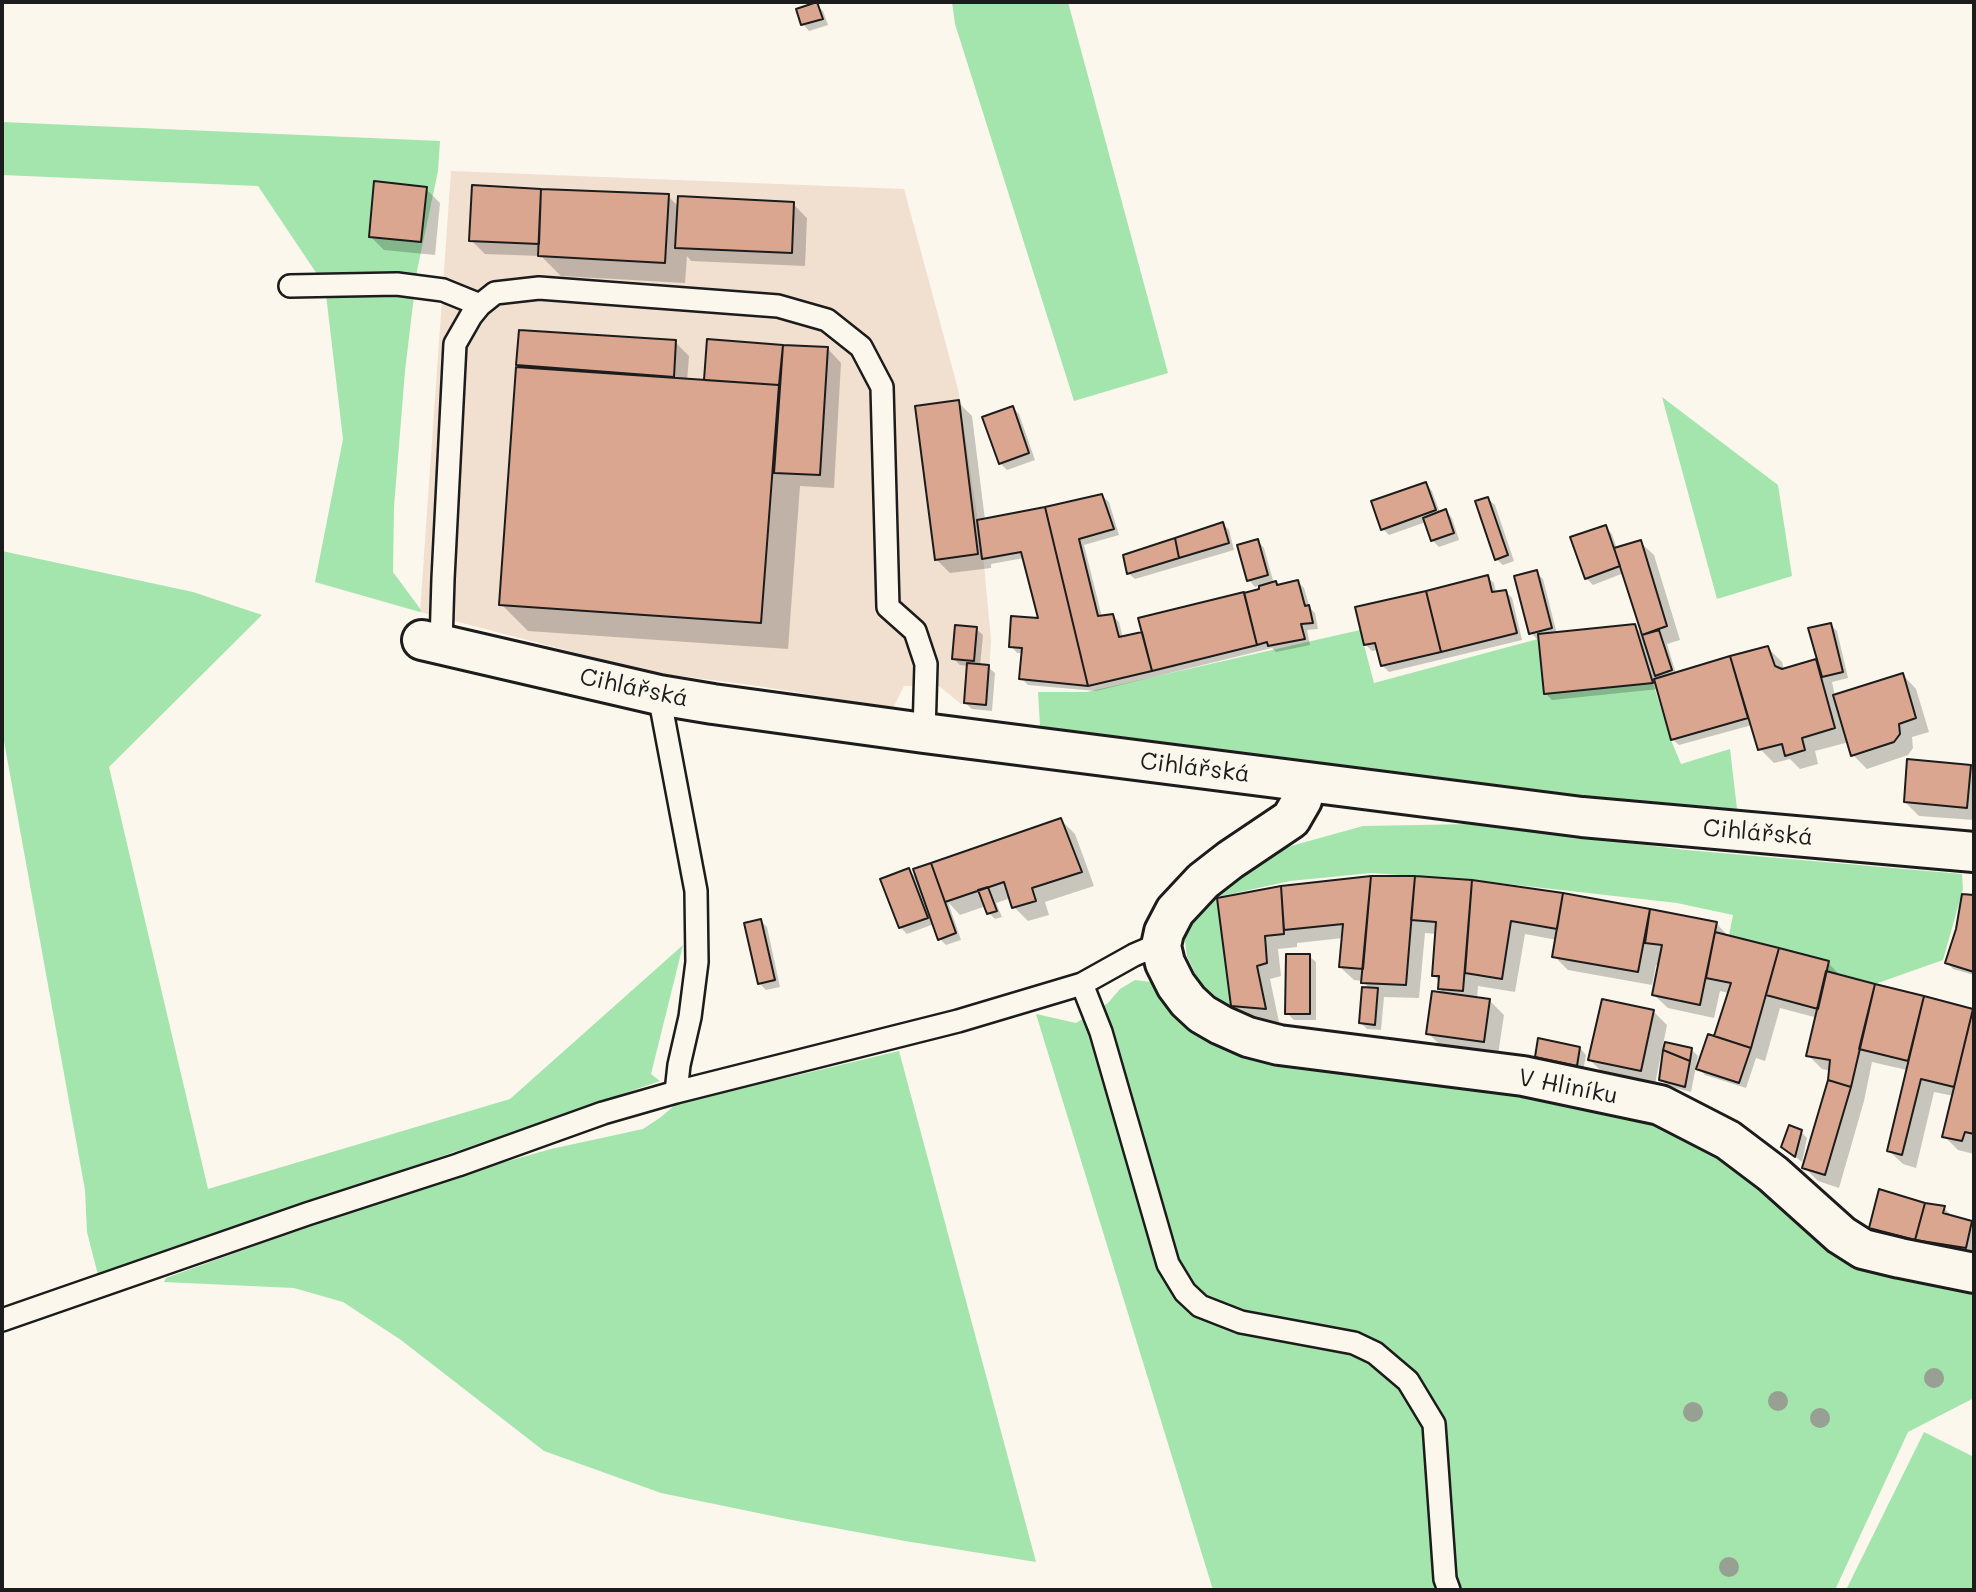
<!DOCTYPE html>
<meta charset="utf-8">
<style>
body{margin:0}
#map{position:relative;width:1976px;height:1592px;overflow:hidden;background:#fbf7ec;font-family:Mali,sans-serif}
canvas{display:block}
.frame{position:absolute;inset:0;border:4px solid #1c1c1c;pointer-events:none}
</style>
<div id="map">
<canvas width="1976" height="1592"></canvas>
<div class="frame"></div>
</div>
<script>
const ctx = document.querySelector('canvas').getContext('2d');
ctx.lineJoin = 'round';
function fill(path, color) { ctx.fillStyle = color; ctx.fill(path, 'evenodd'); }
const toPath = rows => new Path2D(rows.map(r => 'M' + r).join(''));
function trace(path, color, width, dash) { ctx.strokeStyle = color; ctx.lineWidth = width; ctx.lineCap = dash ? 'butt' : 'round'; ctx.setLineDash(dash || []); ctx.stroke(path); }
function drawText(font, color, halo, rows, align = 'center') {
  ctx.font = font + ' Mali,sans-serif'; ctx.lineWidth = 7; ctx.setLineDash([]); ctx.textBaseline = 'middle'; ctx.strokeStyle = halo; ctx.fillStyle = color; for (const [text, x, y, turn = 0] of rows) {
    ctx.save(); ctx.translate(x, y); ctx.rotate((+turn || 0) * Math.PI / 180); ctx.textAlign = isNaN(turn) ? turn : align; if (halo) ctx.strokeText(text, 0, 0); ctx.fillText(text, 0, 0); ctx.restore();
  }
}
fill(toPath([
 [451,171,904,189,958,389,983,554,991,640,987,705,961,704,939,686,904,686,893,708,758,686,650,672,420,612]
]), '#f1dfd0');
fill(toPath([
 [952,2,1068,2,1168,373,1074,401,955,24],
 [2,122,440,141,438,171,417,271,405,371,394,507,393,572,421,610,420,612,315,582,343,439,325,286,258,186,2,175],
 [1662,397,1778,485,1792,576,1717,599],
 [2,551,193,592,262,615,109,767,208,1189,510,1099,683,945,651,1074,660,1081,98,1275,87,1232,85,1190,2,730],
 [1360,630,1374,683,1538,639,1544,694,1653,683,1671,740,1681,764,1730,749,1737,809,1381,778,1040,726,1038,692,1087,692],
 [1474,824,1686,850,1962,874,1963,889,1943,960,1875,984,1826,971,1829,961,1729,935,1733,915,1677,903,1472,880,1371,873,1290,881,1217,897,1231,1008,1218,1011,1205,995,1187,956,1184,935,1192,912,1246,867,1291,846,1363,826],
 [1135,980,1151,982,1169,998,1287,1059,1288,1068,1385,1073,1588,1105,1677,1133,1755,1176,1804,1227,1865,1269,1974,1294,1974,1398,1908,1432,1835,1590,1213,1590,1036,1014,1076,1023,1108,1003,1120,989],
 [899,1051,1036,1562,905,1541,792,1520,661,1493,544,1451,401,1340,343,1302,294,1288,164,1282,166,1278,417,1187,551,1149,643,1129,661,1117,682,1099,786,1078],
 [1924,1432,1974,1457,1974,1590,1846,1590]
]), '#a4e4ad');
fill(toPath([
 [816,4,823,11,828,25,809,31,803,24],
 [426,189,440,203,435,255,384,250,370,236],
 [668,196,679,207,793,204,807,218,805,266,691,261,687,256,685,283,561,276,541,256,485,254,471,240],
 [709,341,828,349,841,363,834,488,800,486,788,649,528,631,501,604,522,369,518,365,675,342,689,356,687,381,709,382],
 [958,402,972,416,985,520,1102,496,1109,502,1119,535,1084,545,1102,617,1112,615,1119,622,1123,638,1144,634,1261,591,1261,585,1255,587,1249,580,1258,541,1264,548,1274,584,1279,587,1298,582,1304,588,1310,608,1315,613,1318,629,1307,630,1310,645,1276,652,1272,648,1096,691,1028,685,1021,678,1023,653,1017,653,1011,646,1041,620,1024,558,991,564,991,568,950,573,936,559],
 [1013,408,1019,414,1035,460,1007,470,1000,463],
 [1426,484,1432,491,1440,513,1446,511,1452,518,1459,540,1439,547,1432,540,1426,522,1389,535,1383,529],
 [1488,499,1495,505,1514,561,1503,565,1496,559],
 [1223,524,1229,530,1234,550,1135,579,1128,573],
 [1605,527,1612,534,1617,549,1640,542,1654,555,1680,640,1667,644,1676,674,1768,648,1782,662,1784,670,1816,661,1820,666,1831,625,1837,631,1848,678,1832,682,1835,696,1903,675,1916,689,1929,732,1912,737,1913,748,1908,755,1867,769,1853,755,1849,742,1815,751,1818,764,1800,769,1790,759,1774,763,1760,749,1752,725,1679,745,1672,739,1659,689,1552,700,1545,693,1540,639,1538,640,1531,633,1536,572,1543,579,1557,634,1634,626,1643,635,1624,573,1593,585,1586,578],
 [1487,577,1494,583,1496,593,1505,591,1512,598,1522,640,1389,672,1382,665,1378,650,1372,651,1365,644],
 [976,629,983,635,980,666,988,667,995,673,992,711,972,709,965,703,968,666,960,665,954,659],
 [1970,766,1974,770,1974,820,1919,816,1905,802],
 [1061,820,1075,834,1094,886,1045,902,1049,915,1028,921,1014,907,1011,898,996,903,1002,917,995,919,989,913,986,906,960,915,948,902,961,940,946,945,940,939,934,924,907,934,900,927,909,870,918,880,930,864],
 [1415,878,1472,882,1563,895,1716,923,1730,938,1828,963,1842,977,1974,1012,1974,1154,1958,1150,1944,1136,1954,1096,1934,1092,1916,1168,1903,1164,1889,1151,1907,1070,1872,1062,1864,1101,1839,1188,1818,1181,1804,1167,1831,1071,1822,1069,1808,1055,1818,1018,1780,1008,1765,1061,1756,1058,1746,1088,1705,1075,1698,1068,1721,1040,1729,993,1720,991,1714,1018,1668,1008,1654,995,1659,965,1656,965,1652,985,1568,970,1554,956,1557,940,1525,934,1515,992,1478,986,1477,999,1490,1001,1504,1015,1498,1055,1442,1047,1428,1033,1445,995,1439,988,1440,982,1433,975,1437,934,1425,933,1419,998,1384,997,1381,1030,1367,1029,1360,1022,1370,989,1363,981,1354,980,1340,967,1343,938,1297,943,1297,947,1278,949,1281,976,1270,979,1279,1022,1246,1019,1232,1005,1219,899,1281,888],
 [1963,895,1974,897,1974,975,1953,969,1947,962,1957,930],
 [761,921,767,927,780,987,766,990,759,983],
 [1309,956,1316,962,1316,1020,1294,1020,1287,1013],
 [1653,1011,1667,1025,1655,1084,1604,1074,1590,1060],
 [1580,1048,1586,1055,1583,1071,1543,1063,1537,1056],
 [1691,1049,1698,1056,1691,1092,1668,1086,1661,1079],
 [1801,1132,1807,1138,1802,1162,1783,1147],
 [1925,1204,1944,1208,1950,1214,1949,1217,1971,1222,1974,1225,1974,1244,1972,1254,1877,1234,1871,1227]
]), '#0003');
const building = toPath([
 [817,2,823,19,801,25,796,9,817,2],
 [374,181,427,187,421,242,369,237,374,181],
 [472,185,541,189,539,244,469,241,472,185],
 [541,189,669,194,665,263,538,256,541,189],
 [678,196,794,202,792,253,675,248,678,196],
 [519,330,676,340,674,377,516,365,519,330],
 [707,339,783,345,779,385,704,380,707,339],
 [783,345,828,347,820,475,774,473,783,345],
 [516,367,779,385,761,623,499,605,516,367],
 [959,400,978,554,935,560,915,406,959,400],
 [1013,406,1029,453,999,464,982,417,1013,406],
 [1426,482,1436,510,1381,530,1371,501,1426,482],
 [1102,494,1114,529,1079,539,1098,616,1113,614,1119,637,1142,632,1152,671,1088,686,1045,507,1102,494],
 [1488,497,1508,555,1495,560,1475,501,1488,497],
 [1045,507,1088,686,1019,679,1022,648,1009,647,1011,616,1038,618,1021,552,982,559,977,520,1045,507],
 [1446,509,1454,533,1431,541,1423,518,1446,509],
 [1223,522,1229,543,1179,558,1175,538,1223,522],
 [1606,525,1620,566,1585,579,1570,537,1606,525],
 [1175,538,1179,558,1127,574,1123,555,1175,538],
 [1258,539,1268,575,1247,581,1237,545,1258,539],
 [1641,540,1667,626,1642,635,1614,548,1641,540],
 [1537,570,1552,628,1529,634,1514,576,1537,570],
 [1488,575,1492,592,1506,590,1517,633,1441,652,1426,591,1488,575],
 [1298,580,1305,606,1309,605,1313,623,1301,624,1305,639,1268,646,1267,642,1257,645,1244,593,1259,589,1259,586,1276,581,1277,585,1298,580],
 [1426,591,1441,652,1381,666,1375,643,1364,645,1355,607,1426,591],
 [1244,592,1257,645,1152,671,1138,618,1244,592],
 [1831,623,1843,672,1822,677,1808,628,1831,623],
 [1635,624,1653,683,1544,694,1538,634,1635,624],
 [955,625,977,627,974,661,952,659,955,625],
 [1659,630,1672,670,1655,676,1642,635,1659,630],
 [1768,646,1775,666,1782,669,1816,659,1835,728,1802,738,1805,750,1785,756,1782,744,1758,750,1730,656,1768,646],
 [1730,656,1748,718,1671,740,1654,679,1730,656],
 [967,663,989,665,986,705,964,703,967,663],
 [1903,673,1916,718,1899,724,1900,734,1894,742,1851,756,1833,695,1903,673],
 [1907,759,1971,765,1967,808,1904,802,1907,759],
 [1061,818,1082,872,1032,888,1036,901,1012,908,1004,882,945,902,931,863,1061,818],
 [931,863,956,933,938,940,913,869,931,863],
 [909,868,928,918,899,928,880,879,909,868],
 [1371,876,1415,876,1406,985,1361,983,1371,876],
 [1371,876,1363,969,1339,967,1343,924,1284,930,1281,886,1371,876],
 [1415,876,1472,880,1463,991,1438,989,1439,976,1432,976,1436,922,1411,920,1415,876],
 [1472,880,1563,893,1557,929,1511,921,1502,979,1465,973,1472,880],
 [1281,886,1284,934,1265,936,1267,963,1257,966,1266,1009,1231,1006,1217,898,1281,886],
 [988,887,997,911,987,914,978,890,988,887],
 [1563,893,1650,909,1638,972,1552,957,1563,893],
 [1962,894,1974,895,1974,972,1945,963,1956,929,1962,894],
 [1650,909,1717,922,1700,1005,1652,995,1662,945,1645,943,1650,909],
 [761,919,775,980,758,984,744,923,761,919],
 [1715,932,1779,948,1751,1048,1714,1036,1731,983,1706,978,1715,932],
 [1779,948,1829,961,1818,1009,1766,995,1779,948],
 [1286,954,1310,954,1310,1014,1285,1014,1286,954],
 [1826,971,1875,984,1851,1087,1828,1080,1830,1060,1806,1056,1826,971],
 [1875,984,1924,996,1908,1061,1859,1049,1875,984],
 [1362,987,1378,988,1375,1025,1359,1023,1362,987],
 [1432,991,1490,999,1484,1042,1426,1034,1432,991],
 [1924,996,1973,1009,1954,1087,1921,1079,1902,1155,1887,1151,1924,996],
 [1602,999,1654,1010,1641,1071,1588,1060,1602,999],
 [1973,1009,1974,1134,1965,1132,1962,1141,1942,1137,1973,1009],
 [1708,1034,1751,1048,1739,1083,1696,1069,1708,1034],
 [1538,1038,1580,1047,1577,1066,1535,1057,1538,1038],
 [1665,1042,1692,1048,1690,1061,1663,1050,1665,1042],
 [1663,1050,1690,1061,1685,1087,1659,1080,1663,1050],
 [1828,1080,1851,1087,1825,1175,1802,1168,1828,1080],
 [1789,1125,1802,1130,1795,1157,1781,1147,1789,1125],
 [1879,1189,1925,1203,1915,1240,1869,1228,1879,1189],
 [1925,1203,1945,1206,1943,1213,1972,1221,1966,1248,1915,1240,1925,1203]
]);
fill(building, '#dba690');
trace(building, '#1c1c1c', 2);
const lane = toPath([
 [290,286,397,284,443,290,480,305],
 [441,643,443,579,455,344,471,316,480,305,495,293,539,288,778,306,827,320,861,347,882,387,888,607,915,631,926,664,924,733],
 [1082,984,1101,1032,1168,1264,1185,1292,1200,1306,1241,1322,1354,1343,1375,1353,1408,1381,1434,1424,1445,1579,1449,1590],
 [676,1092,958,1021,1082,984,1134,955,1148,949,1161,946],
 [2,1320,307,1214,458,1165,603,1113,676,1092,679,1065,690,1017,697,962,696,891,659,695]
]);
const street = toPath([
 [422,640,659,695,713,704,924,733,1582,817,1974,852],
 [1307,783,1302,800,1291,819,1230,860,1203,881,1175,911,1164,932,1161,946,1165,963,1176,985,1188,1001,1202,1014,1221,1025,1248,1037,1279,1045,1523,1076,1660,1105,1728,1140,1773,1174,1841,1235,1863,1249,1900,1258,1974,1273]
]);
trace(lane, '#1c1c1c', 26);
trace(street, '#1c1c1c', 44);
trace(lane, '#fbf7ec', 21);
trace(street, '#fbf7ec', 38);
ctx.fillStyle = '#97a092';
for (const [x, y] of [
 [1934,1378],
 [1778,1401],
 [1693,1412],
 [1820,1418],
 [1729,1567]
]) { ctx.beginPath(); ctx.arc(x, y, 10, 0, 2 * Math.PI); ctx.fill(); }
drawText('24px', '#1c1c1c', '#fbf7ec', [
 ["Cihlářská",634,688,12],
 ["Cihlářská",1195,768,7],
 ["Cihlářská",1758,833,5],
 ["V Hliníku",1568,1087,11]
]);
</script>
